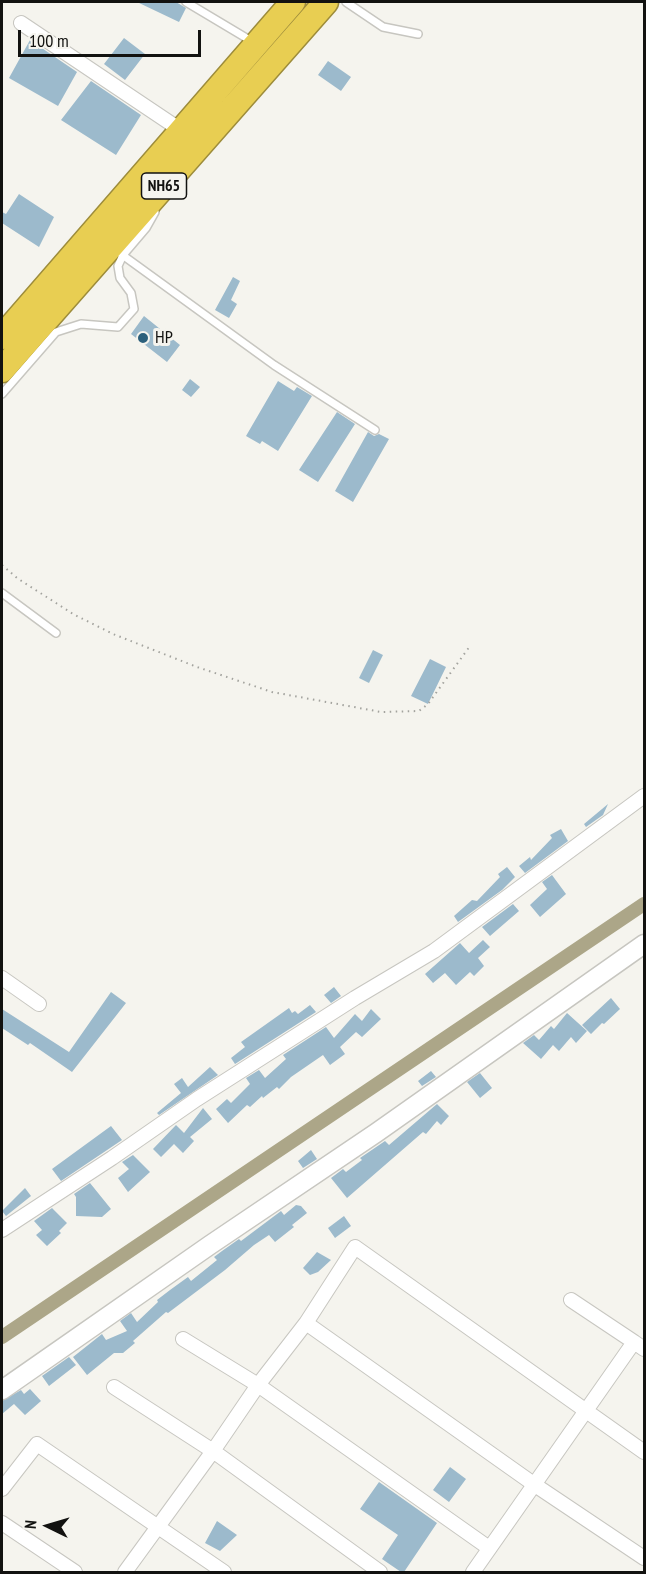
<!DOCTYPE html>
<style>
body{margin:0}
#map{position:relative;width:646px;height:1574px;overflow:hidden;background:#f5f4ee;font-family:"PT Sans Narrow",sans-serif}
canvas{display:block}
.frame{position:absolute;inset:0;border:3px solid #121210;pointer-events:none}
.north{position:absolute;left:18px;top:1496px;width:60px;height:60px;-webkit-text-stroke:4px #f5f4ee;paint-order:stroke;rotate:275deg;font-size:16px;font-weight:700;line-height:24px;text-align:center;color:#121210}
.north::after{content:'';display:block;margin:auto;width:21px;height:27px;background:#121210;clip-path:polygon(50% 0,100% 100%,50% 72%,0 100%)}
.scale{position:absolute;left:18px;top:30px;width:183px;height:27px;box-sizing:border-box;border:3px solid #121210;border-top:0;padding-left:8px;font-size:18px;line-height:21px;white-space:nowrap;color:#121210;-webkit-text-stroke:4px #f5f4ee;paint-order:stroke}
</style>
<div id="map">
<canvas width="646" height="1574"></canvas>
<div class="frame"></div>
<div class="north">N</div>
<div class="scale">100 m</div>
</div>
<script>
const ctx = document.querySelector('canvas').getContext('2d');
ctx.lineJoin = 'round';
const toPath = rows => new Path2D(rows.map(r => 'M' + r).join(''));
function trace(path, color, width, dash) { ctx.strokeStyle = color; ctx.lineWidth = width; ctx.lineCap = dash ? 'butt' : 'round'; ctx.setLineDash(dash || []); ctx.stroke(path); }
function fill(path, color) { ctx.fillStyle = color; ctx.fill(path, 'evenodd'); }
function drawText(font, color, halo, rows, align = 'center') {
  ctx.font = font + ' "PT Sans Narrow",sans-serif'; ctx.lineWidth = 6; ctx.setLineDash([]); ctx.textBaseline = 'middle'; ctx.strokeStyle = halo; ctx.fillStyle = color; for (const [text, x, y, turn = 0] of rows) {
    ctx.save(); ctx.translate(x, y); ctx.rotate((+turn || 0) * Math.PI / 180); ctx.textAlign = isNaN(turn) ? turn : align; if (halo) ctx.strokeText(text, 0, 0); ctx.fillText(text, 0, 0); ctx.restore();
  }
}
trace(toPath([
 [2,1337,644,904]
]), '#aca688', 14);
fill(toPath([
 [137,2,176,2,186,8,179,22],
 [124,38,145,54,125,80,104,64],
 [30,40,77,72,58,106,9,78],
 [328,61,351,77,341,91,318,75],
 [91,81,141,115,116,155,61,120],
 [19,194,54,217,39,247,2,223,2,212,6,214],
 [233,277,240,281,231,300,237,304,229,318,215,310],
 [144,316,180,345,167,362,131,334],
 [190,379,200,387,191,397,182,390],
 [278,381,294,391,297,387,312,396,278,451,262,441,260,444,246,436],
 [337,412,355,424,318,482,299,470],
 [368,432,374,436,379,434,389,439,353,502,335,491],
 [373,650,383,655,369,683,359,678],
 [430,659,446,667,428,704,411,696],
 [608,804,603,815,586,827,584,824],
 [561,829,568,841,525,873,519,866,530,857,531,860,552,838,550,835],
 [507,867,515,877,502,890,458,922,454,916,472,900,477,901,500,877,498,874],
 [552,875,566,894,540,917,530,905,547,889,542,882],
 [513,904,519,911,490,936,482,927],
 [483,940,490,947,478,958,484,966,474,976,470,972,456,985,445,973,433,983,425,974,460,943,469,953],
 [334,987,341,996,331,1003,324,995],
 [111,992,126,1003,72,1072,30,1043,28,1045,2,1028,2,1009,69,1052],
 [611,998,620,1009,604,1024,602,1023,591,1034,582,1025],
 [310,1005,316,1012,235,1064,231,1058,245,1047,241,1042,289,1008,292,1013,295,1011,298,1014],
 [371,1009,381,1019,362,1037,356,1032,340,1047,345,1054,330,1065,323,1055,291,1077,279,1089,277,1087,263,1098,262,1096,250,1107,247,1105,228,1123,216,1109,227,1099,231,1103,250,1084,246,1078,259,1070,265,1078,286,1059,283,1055,326,1027,334,1038,355,1014,362,1021],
 [567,1013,587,1031,576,1043,571,1037,559,1051,553,1045,541,1059,523,1043,534,1035,539,1040,551,1026,554,1029],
 [210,1067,218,1075,159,1115,157,1113,181,1093,174,1084,182,1078,188,1087],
 [431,1071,436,1077,422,1086,418,1081],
 [480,1073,492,1088,480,1098,467,1082],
 [437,1104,449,1116,441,1125,437,1121,426,1134,423,1132,347,1198,331,1178,343,1169,346,1172,362,1160,360,1158,385,1141,389,1145],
 [203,1108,212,1119,190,1137,194,1141,183,1153,174,1144,161,1157,153,1149,176,1125,184,1133],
 [111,1126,122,1140,61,1181,52,1169],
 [311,1150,317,1159,303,1168,298,1161],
 [133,1155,150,1172,128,1192,118,1178,129,1169,122,1162],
 [90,1183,111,1209,102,1217,76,1216,76,1197,74,1194],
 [25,1188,31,1196,6,1216,2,1211],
 [296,1205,301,1206,307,1213,292,1225,294,1227,275,1242,269,1235,254,1245,225,1270,168,1313,166,1312,133,1341,135,1343,123,1353,114,1353,87,1375,73,1357,102,1334,106,1340,127,1331,120,1321,131,1313,137,1322,158,1302,157,1300,170,1290,188,1277,191,1281,217,1260,214,1257,222,1251,239,1239,241,1241,281,1211,284,1215],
 [52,1208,67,1223,59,1231,61,1233,47,1246,36,1235,42,1230,34,1221],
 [344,1216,351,1226,335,1238,328,1228],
 [317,1252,331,1260,318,1272,310,1275,303,1268],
 [69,1357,76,1365,49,1386,42,1376],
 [30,1389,41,1401,25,1415,14,1404,2,1414,2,1401,21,1390,24,1394],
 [450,1467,466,1479,449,1502,433,1490],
 [379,1482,437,1523,404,1572,401,1572,382,1559,398,1535,360,1509],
 [217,1521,237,1535,220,1551,205,1543]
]), '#9cbacc');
const lane = toPath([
 [186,2,253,42],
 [346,2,383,27,418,34],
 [121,254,274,365,375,430],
 [2,394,56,332,81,324,118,327,134,309,131,293,120,278,118,266,123,255,146,228,155,212],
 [2,593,56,633]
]);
const street = toPath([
 [21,23,182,131],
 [2,978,39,1004],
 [2,1230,112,1158,197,1099,355,998,434,951,644,796],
 [571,1300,634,1342],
 [306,1323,355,1247,644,1452],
 [183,1339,258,1385,489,1548],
 [114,1387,213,1451,380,1572],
 [2,1489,37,1444,224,1572],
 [2,1523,75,1572],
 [125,1572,213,1451,258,1385,306,1323,535,1485,644,1558],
 [473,1572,634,1342,644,1349]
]);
const secondary = toPath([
 [2,1390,210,1245,376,1133,644,944]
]);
const highway = toPath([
 [2,337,293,2],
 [2,370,326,2]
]);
trace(lane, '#c7c6c0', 10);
trace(street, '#c7c6c0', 16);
trace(secondary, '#c7c6c0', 21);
trace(highway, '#9d8c3b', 27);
trace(toPath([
 [2,565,17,578,73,614,113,634,197,667,272,692,381,712,419,711,428,704,470,646]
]), '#a3a39e', 2, [1.5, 4.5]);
trace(lane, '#fff', 7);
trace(street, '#fff', 14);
trace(secondary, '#fff', 18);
trace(highway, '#e8ce52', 24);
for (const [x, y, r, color] of [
 [143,338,6,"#2b5f7b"]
]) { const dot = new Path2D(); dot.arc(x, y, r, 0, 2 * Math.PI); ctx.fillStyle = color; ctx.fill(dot); trace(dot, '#f5f4ee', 2); }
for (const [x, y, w] of [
 [164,186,45]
]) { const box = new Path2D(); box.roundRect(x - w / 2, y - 13, w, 26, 4.5); ctx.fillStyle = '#f5f4ee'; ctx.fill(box); trace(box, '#121210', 1.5); }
drawText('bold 16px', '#121210', null, [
 ["NH65",164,186]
]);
drawText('18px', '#121210', '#f5f4ee', [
 ["HP",155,338]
], 'left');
</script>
